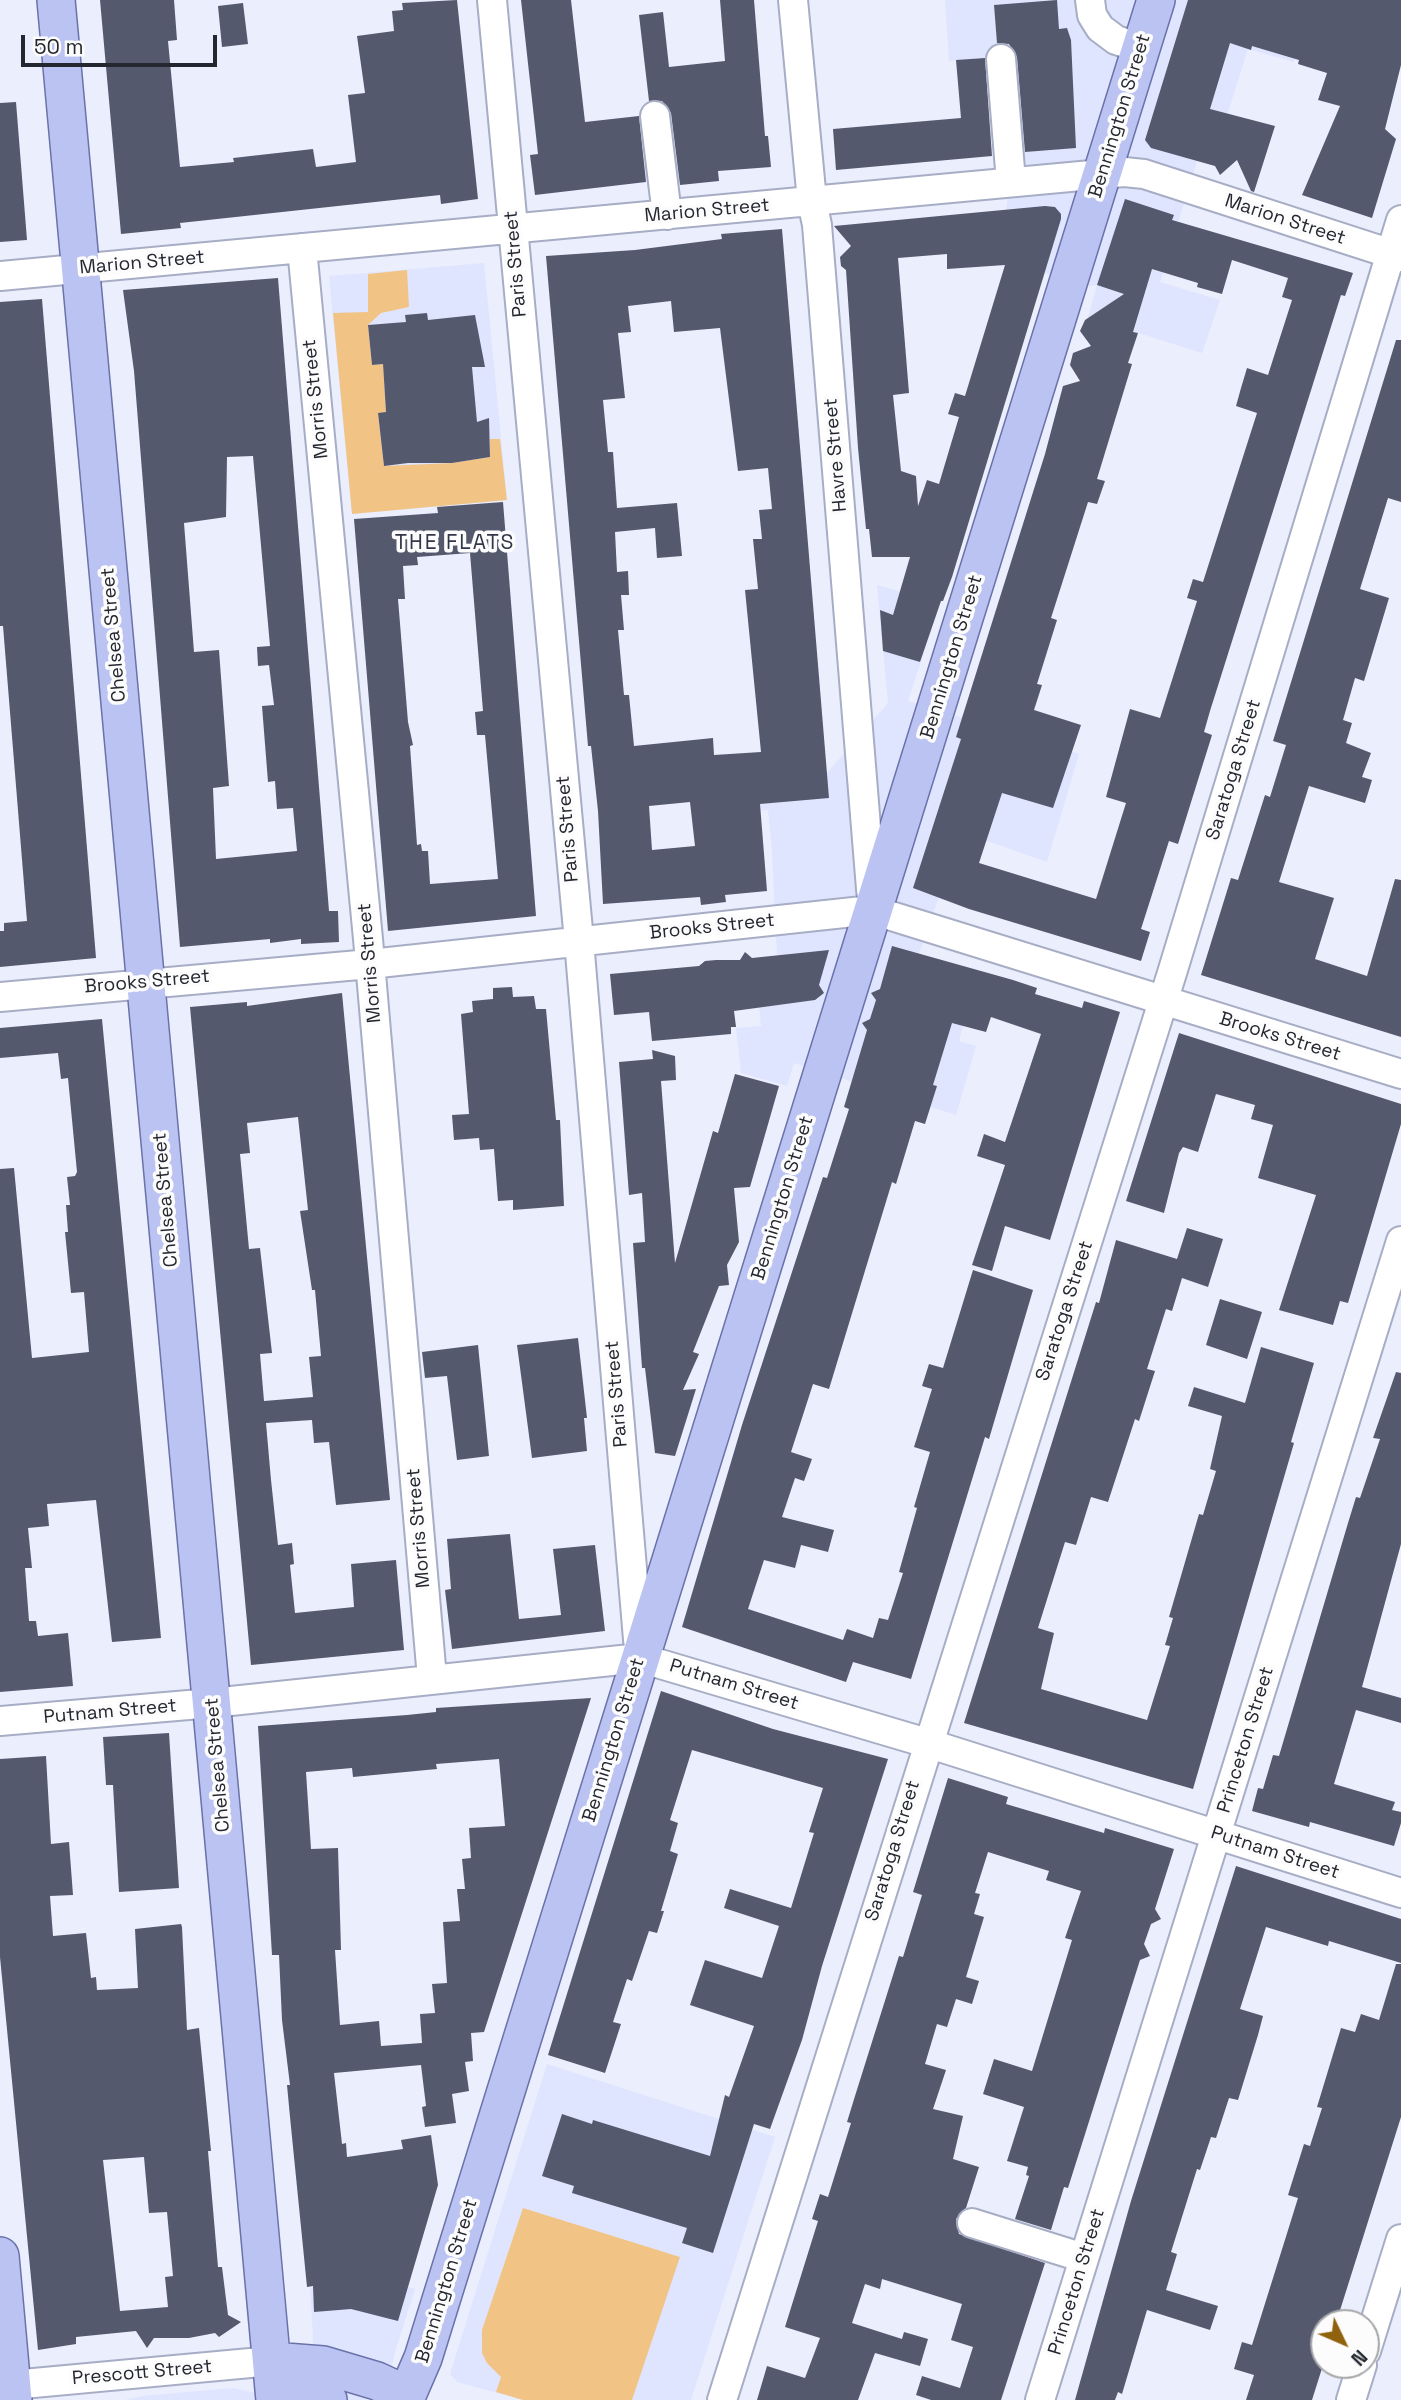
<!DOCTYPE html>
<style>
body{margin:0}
#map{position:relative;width:1401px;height:2400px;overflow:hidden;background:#ebeefd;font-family:"Space Grotesk",sans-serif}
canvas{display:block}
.north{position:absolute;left:1310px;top:2309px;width:70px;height:70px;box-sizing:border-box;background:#fcfcfc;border:2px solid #a6a7aa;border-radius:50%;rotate:134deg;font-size:19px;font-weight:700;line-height:28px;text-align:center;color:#252730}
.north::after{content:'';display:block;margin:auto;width:24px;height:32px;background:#90620d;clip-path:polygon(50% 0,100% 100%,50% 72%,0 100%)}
.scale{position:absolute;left:21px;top:35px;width:196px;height:32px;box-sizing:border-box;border:4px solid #252730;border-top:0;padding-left:9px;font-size:21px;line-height:24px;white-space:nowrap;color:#252730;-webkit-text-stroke:5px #fcfcfc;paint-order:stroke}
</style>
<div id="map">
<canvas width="1401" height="2400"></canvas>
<div class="north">N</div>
<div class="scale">50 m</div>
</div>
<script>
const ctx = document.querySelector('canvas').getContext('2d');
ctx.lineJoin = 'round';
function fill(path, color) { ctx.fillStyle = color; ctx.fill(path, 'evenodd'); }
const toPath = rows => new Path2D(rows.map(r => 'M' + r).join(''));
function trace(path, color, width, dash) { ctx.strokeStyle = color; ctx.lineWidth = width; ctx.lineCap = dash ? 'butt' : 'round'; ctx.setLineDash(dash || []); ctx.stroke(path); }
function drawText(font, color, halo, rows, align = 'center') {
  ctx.font = font + ' "Space Grotesk",sans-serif'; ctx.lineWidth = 7; ctx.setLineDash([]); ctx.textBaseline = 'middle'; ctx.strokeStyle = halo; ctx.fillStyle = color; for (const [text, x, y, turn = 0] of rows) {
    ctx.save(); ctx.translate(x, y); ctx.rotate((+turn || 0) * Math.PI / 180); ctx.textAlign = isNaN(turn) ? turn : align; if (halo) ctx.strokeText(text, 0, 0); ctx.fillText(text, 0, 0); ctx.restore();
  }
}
fill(toPath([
 [945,0,1314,0,1294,62,1248,49,1218,144,1197,161,1160,282,1220,300,1202,353,1088,317,1097,285,1090,286,1042,272,1006,211,1014,153,994,57,949,61],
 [484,263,507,500,352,514,329,276],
 [877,585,940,603,908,701,1079,754,1047,862,979,838,939,896,919,954,967,1010,959,1041,976,1046,956,1115,794,1063,787,1086,741,1073,736,1028,761,1026,755,958,777,956,772,853,768,810,718,813,716,785,827,773,888,703],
 [547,2064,775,2137,691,2400,523,2400,457,2382,450,2374],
 [372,2277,415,2289,395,2352,385,2400,306,2400,313,2338,310,2288],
 [232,2388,292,2400,125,2400,143,2396]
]), '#dfe5fe');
fill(toPath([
 [407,270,409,307,381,313,368,325,372,365,383,364,386,412,378,414,384,466,452,463,490,457,490,439,500,439,507,500,352,514,333,313,368,312,368,274],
 [523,2208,680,2257,632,2400,523,2400,496,2392,501,2377,487,2363,482,2353,482,2330]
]), '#f1c486');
fill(toPath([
 [100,0,174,0,177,40,168,41,180,167,234,162,233,158,313,149,316,167,356,162,348,95,365,93,357,36,394,31,392,11,403,10,402,3,457,0,478,199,441,204,440,195,180,223,181,228,121,234],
 [521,0,571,0,585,122,639,116,646,182,535,195,530,155,538,154],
 [720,0,754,0,765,136,768,136,771,167,718,171,719,181,680,185,671,113,662,101,649,101,639,15,663,12,669,67,725,61],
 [1057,0,1059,29,1067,28,1071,40,1076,148,1025,152,1017,57,1009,44,997,43,994,5],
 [1188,0,1401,0,1401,65,1385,129,1396,139,1372,218,1302,195,1340,106,1318,100,1327,73,1298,64,1299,60,1252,46,1251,50,1230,43,1210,109,1275,126,1254,192,1251,191,1237,160,1220,175,1215,166,1151,148,1145,140],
 [243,3,248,44,222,47,218,6],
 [985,58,992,156,836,170,833,129,961,118,956,60],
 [16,102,27,240,0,242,0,103],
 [1125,199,1174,215,1172,220,1353,273,1345,296,1341,295,1210,711,1204,732,1212,735,1178,844,1169,841,1141,929,1150,932,1141,961,969,909,913,888,961,739,956,737,1045,454,1063,386,1080,381,1070,365,1073,353,1091,346,1080,331,1085,320,1124,294,1097,285],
 [1232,260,1288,278,1282,297,1292,300,1268,375,1247,368,1241,388,1236,406,1257,413,1203,582,1193,579,1187,598,1197,601,1160,718,1130,709,1106,797,1126,803,1096,899,979,863,1002,793,1053,808,1081,725,1034,710,1042,685,1037,684,1057,620,1051,618,1088,502,1097,504,1105,481,1097,479,1132,364,1128,363,1138,333,1133,332,1152,269,1198,283,1197,287,1222,294],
 [1045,206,1055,207,1061,214,1061,219,952,577,943,601,941,601,920,662,883,651,880,610,893,615,910,557,872,557,869,529,866,529,858,448,846,270,841,266,840,257,851,246,834,226],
 [947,254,947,269,1005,265,965,396,955,393,948,414,959,417,939,484,927,480,918,506,916,476,901,471,893,395,909,393,898,258],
 [782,229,829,798,760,804,767,891,725,895,726,902,701,905,700,897,603,904,598,811,591,746,588,746,546,256,635,250,722,239,721,234],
 [671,301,674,332,720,328,738,471,768,468,772,509,759,510,762,539,753,539,758,589,745,590,761,752,714,755,713,738,634,746,629,695,624,695,618,630,624,630,621,595,629,595,628,571,617,572,615,532,655,528,657,558,682,556,677,503,617,508,613,452,608,452,603,400,625,398,618,333,631,332,628,306],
 [690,802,695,846,652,850,649,806],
 [278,278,329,911,338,911,339,942,301,944,301,939,270,943,270,939,180,947,134,371,123,290],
 [253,456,270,646,257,647,258,666,269,665,274,705,262,706,268,782,275,781,277,809,293,808,297,851,216,859,213,788,229,786,219,650,194,652,184,523,226,517,227,457],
 [42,299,96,958,0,967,0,931,4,931,4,923,27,921,3,626,0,626,0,302],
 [427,313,428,320,475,315,485,367,472,367,477,422,489,418,490,457,452,463,408,463,384,466,378,413,386,412,383,364,372,365,368,325,406,322,405,315],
 [1396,340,1401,340,1401,502,1388,498,1360,589,1389,598,1364,681,1355,678,1343,720,1352,723,1346,743,1371,753,1362,777,1372,780,1365,803,1309,786,1279,882,1334,898,1315,959,1367,976,1395,879,1401,880,1401,1037,1201,975,1231,878,1238,880,1265,795,1270,797,1286,745,1273,741],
 [503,502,536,916,388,931,354,519,438,513,437,507],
 [470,553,483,711,475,712,477,735,485,735,498,879,430,884,428,851,422,851,421,844,417,845,410,746,413,745,408,722,398,599,405,599,403,566,418,565,417,557],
 [892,946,1013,980,1037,988,1035,994,1082,1008,1084,1001,1120,1012,1050,1240,1005,1226,992,1271,972,1265,1005,1165,977,1156,984,1134,1005,1142,1041,1034,991,1017,986,1032,952,1023,933,1085,937,1086,925,1124,915,1121,896,1184,892,1182,829,1389,813,1384,791,1452,812,1459,804,1481,795,1478,782,1517,834,1530,828,1552,801,1545,795,1568,764,1560,748,1609,843,1640,847,1629,873,1638,879,1618,888,1620,903,1573,899,1572,917,1508,914,1507,930,1452,914,1447,932,1389,922,1386,929,1364,943,1368,973,1270,1033,1290,989,1439,985,1437,911,1679,853,1662,846,1682,682,1627,742,1425,823,1177,827,1178,849,1109,844,1107,867,1030,862,1023,870,1019,876,1000,871,993,880,989],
 [829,950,819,985,824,993,815,1000,734,1011,736,1027,731,1027,731,1034,652,1041,649,1012,614,1015,610,974,699,966,705,961,716,960,740,960,745,952,752,958],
 [512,987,513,997,534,996,536,1009,546,1009,556,1120,560,1120,564,1206,513,1210,513,1200,498,1201,494,1149,480,1150,479,1138,454,1140,452,1115,469,1114,461,1014,473,1012,472,1001,493,999,493,988],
 [342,993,390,1500,336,1505,329,1442,314,1443,312,1420,266,1423,271,1480,278,1545,292,1543,294,1564,290,1565,295,1613,354,1607,351,1564,396,1560,404,1650,251,1665,190,1007,247,1002,247,1006],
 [298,1117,308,1210,300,1211,312,1290,315,1290,321,1356,309,1357,313,1397,264,1401,260,1354,272,1353,260,1248,249,1249,240,1154,250,1153,247,1123],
 [102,1019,161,1638,112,1642,96,1500,47,1504,49,1526,28,1528,32,1568,25,1568,29,1621,36,1621,38,1636,68,1633,73,1686,0,1692,0,1169,14,1168,32,1358,89,1352,84,1292,71,1293,65,1232,68,1232,66,1205,70,1205,67,1177,75,1176,77,1172,68,1078,61,1079,58,1053,0,1058,0,1028],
 [1179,1033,1401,1104,1401,1124,1348,1303,1340,1301,1333,1325,1279,1310,1316,1195,1258,1178,1273,1125,1251,1119,1255,1105,1216,1094,1198,1152,1183,1147,1179,1153,1164,1213,1126,1201],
 [652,1050,675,1056,676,1080,661,1081,675,1263,713,1131,718,1133,735,1074,779,1086,750,1187,734,1188,739,1242,727,1265,729,1285,719,1286,693,1352,699,1354,683,1390,696,1389,675,1456,655,1453,645,1368,642,1368,633,1243,645,1242,642,1193,629,1195,619,1062,653,1059],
 [1187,1228,1223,1239,1208,1287,1182,1278,1172,1311,1166,1309,1147,1369,1155,1371,1139,1421,1135,1419,1108,1502,1091,1497,1076,1545,1065,1542,1038,1628,1054,1633,1041,1689,1147,1720,1170,1646,1165,1645,1173,1618,1169,1617,1199,1514,1203,1515,1216,1471,1210,1469,1222,1416,1188,1406,1194,1387,1245,1403,1261,1347,1314,1363,1291,1442,1294,1443,1193,1789,964,1723,1096,1302,1099,1303,1116,1240,1177,1259],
 [1220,1299,1262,1312,1247,1359,1206,1345],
 [578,1338,587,1418,584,1418,587,1451,532,1458,517,1345],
 [478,1345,489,1456,457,1460,447,1376,425,1378,422,1352],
 [1396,1372,1401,1373,1401,1544,1362,1687,1401,1698,1401,1723,1356,1710,1334,1784,1395,1802,1392,1810,1401,1812,1401,1823,1394,1846,1310,1822,1309,1827,1252,1811,1258,1788,1263,1789,1273,1755,1279,1756,1348,1523,1356,1497,1360,1498,1380,1439,1373,1438],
 [510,1534,519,1619,561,1615,553,1549,595,1545,605,1631,452,1649,445,1590,451,1589,447,1539],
 [661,1691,773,1729,888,1759,822,1966,802,2040,770,2129,754,2124,713,2253,682,2243,687,2228,572,2193,574,2186,542,2176,562,2114,592,2124,593,2120,710,2156,725,2095,729,2097,754,2026,690,2005,705,1960,762,1978,779,1926,724,1908,730,1889,791,1908,814,1833,809,1832,823,1788,692,1750,670,1820,678,1823,670,1851,678,1854,661,1911,664,1911,657,1933,649,1931,632,1981,627,1979,613,2022,621,2024,605,2073,548,2055],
 [591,1698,484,2032,471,2033,473,2061,465,2062,469,2091,452,2094,456,2123,425,2127,422,2107,426,2106,421,2065,334,2073,342,2144,346,2143,347,2157,403,2149,401,2140,431,2135,438,2185,398,2321,351,2309,314,2312,313,2286,307,2287,290,2117,287,2085,290,2085,282,2020,279,1955,272,1955,258,1726,407,1715,436,1712,436,1708],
 [499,1759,505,1826,469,1828,471,1858,462,1859,465,1889,457,1889,460,1921,443,1922,447,1983,432,1984,435,2013,420,2014,422,2043,381,2046,379,2021,340,2025,335,1950,341,1950,338,1848,311,1849,306,1772,352,1768,353,1777,437,1769,436,1764],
 [169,1733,179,1888,119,1892,113,1785,106,1785,103,1737],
 [46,1756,51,1844,69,1842,73,1895,50,1896,53,1936,86,1933,91,1978,96,1977,97,1990,138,1988,135,1929,181,1924,182,1927,187,2030,199,2028,211,2151,208,2151,218,2267,222,2267,228,2315,241,2322,219,2337,215,2333,189,2338,154,2338,147,2348,136,2331,76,2337,76,2344,38,2350,0,1957,0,1759],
 [144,2157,149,2213,167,2212,173,2276,165,2277,168,2307,120,2311,103,2160],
 [948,1778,1008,1797,1006,1804,1104,1833,1105,1828,1174,1849,1155,1909,1161,1919,1151,1924,1144,1944,1150,1956,1140,1960,1068,2188,1064,2187,1051,2230,1015,2219,1029,2176,1026,2175,1028,2167,1007,2161,1024,2107,983,2094,994,2059,1032,2071,1072,1940,1065,1938,1081,1891,1046,1880,1049,1871,988,1852,975,1893,980,1894,974,1914,984,1917,966,1977,979,1981,972,2004,956,1999,947,2027,937,2024,925,2064,946,2070,933,2109,963,2116,953,2159,979,2167,966,2208,956,2219,959,2234,1045,2263,1001,2400,931,2400,916,2395,922,2376,960,2388,973,2347,951,2340,962,2304,882,2279,880,2289,865,2284,852,2323,902,2339,904,2332,928,2339,920,2366,875,2353,858,2400,757,2400,767,2366,805,2378,820,2338,785,2327,818,2221,812,2219,820,2194,828,2197,851,2123,847,2122,855,2096,899,1956,903,1957,922,1895,913,1892],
 [1236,1866,1401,1919,1401,1963,1329,1941,1328,1946,1266,1927,1240,2009,1263,2016,1258,2035,1238,2100,1229,2098,1216,2138,1211,2137,1200,2170,1197,2169,1171,2252,1177,2254,1166,2290,1218,2306,1210,2330,1147,2310,1122,2394,1118,2392,1115,2400,1075,2400,1131,2201],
 [1396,1964,1401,1964,1401,2117,1336,2323,1324,2323,1324,2362,1312,2400,1246,2400,1254,2375,1234,2369,1242,2342,1252,2345,1289,2227,1298,2198,1288,2195,1304,2144,1310,2146,1322,2108,1317,2107,1341,2028,1355,2032,1361,2014,1379,2020]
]), '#55596e');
const minor = toPath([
 [492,0,579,941,639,1651],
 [793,0,812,201,817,225,872,901],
 [1090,0,1092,15,1100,28,1116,40,1141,48],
 [1001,59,1011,182],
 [655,116,667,215],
 [302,248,368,939,432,1678],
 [0,276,1124,172,1144,174,1401,257],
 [0,997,370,964,872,910,1401,1074],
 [0,1721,212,1703,640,1658,927,1743,1401,1893],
 [972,2223,1084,2258],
 [1366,2351,1401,2239],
 [12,2385,272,2361],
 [722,2400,1172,973,1401,220],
 [1040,2400,1401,1241],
 [1351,2400,1362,2365]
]);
const major = toPath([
 [56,0,275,2400],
 [0,2256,13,2400],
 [272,2361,323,2365,377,2381,407,2395],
 [272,2361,303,2390,328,2400],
 [407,2395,423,2358,1156,0]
]);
trace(minor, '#a7adc4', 32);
trace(major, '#6972a9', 40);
trace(minor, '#fff', 28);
trace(major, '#bbc3f2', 37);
drawText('19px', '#252730', '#fcfcfc', [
 ["Bennington Street",1120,116,-73],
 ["Marion Street",707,211,-5],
 ["Marion Street",1285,220,18],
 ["Marion Street",142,263,-5],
 ["Paris Street",516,264,-95],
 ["Morris Street",316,399,-96],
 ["Havre Street",836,455,-95],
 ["Chelsea Street",114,635,-95],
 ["Bennington Street",952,657,-73],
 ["Saratoga Street",1234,770,-73],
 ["Paris Street",568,829,-95],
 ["Brooks Street",712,927,-6],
 ["Morris Street",370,963,-95],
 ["Brooks Street",147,982,-5],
 ["Brooks Street",1280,1037,17],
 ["Bennington Street",783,1198,-73],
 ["Chelsea Street",166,1200,-95],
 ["Saratoga Street",1065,1311,-72],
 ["Paris Street",617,1394,-95],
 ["Morris Street",419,1528,-95],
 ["Putnam Street",734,1685,17],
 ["Putnam Street",110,1712,-5],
 ["Bennington Street",614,1740,-73],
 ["Princeton Street",1246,1740,-73],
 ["Chelsea Street",218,1765,-95],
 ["Saratoga Street",893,1851,-73],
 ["Putnam Street",1275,1853,18],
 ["Bennington Street",447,2281,-73],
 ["Princeton Street",1077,2282,-73],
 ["Prescott Street",142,2373,-5]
]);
ctx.letterSpacing = '2px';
drawText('21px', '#323649', '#fcfcfc', [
 ["THE FLATS",455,543]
]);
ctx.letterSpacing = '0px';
</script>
